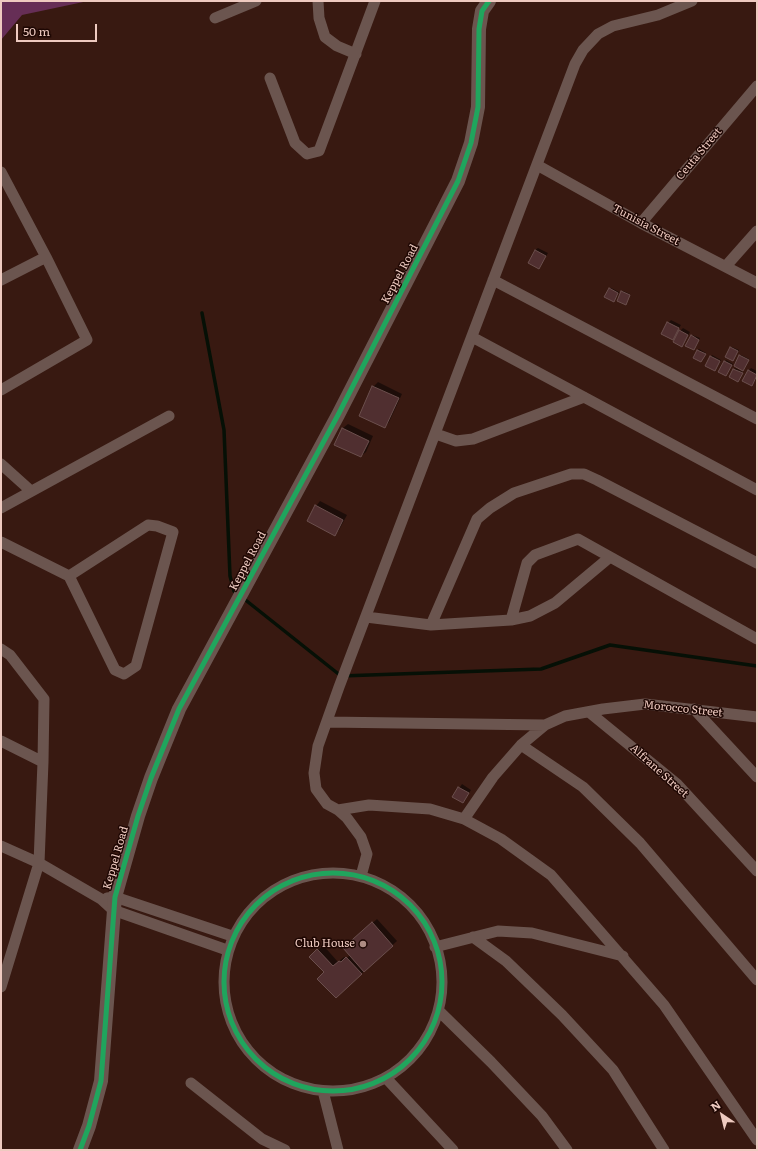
<!DOCTYPE html>
<style>
body{margin:0}
#map{position:relative;width:758px;height:1151px;overflow:hidden;background:#381911;font-family:Literata,serif}
canvas{display:block}
.frame{position:absolute;inset:0;border:2px solid #eecac0;pointer-events:none}
.north{position:absolute;left:702px;top:1095px;width:40px;height:40px;-webkit-text-stroke:3px #1e0703;paint-order:stroke;rotate:325deg;font-size:11px;font-weight:700;line-height:16px;text-align:center;color:#eecac0}
.north::after{content:'';display:block;margin:auto;width:14px;height:18px;background:#eecac0;clip-path:polygon(50% 0,100% 100%,50% 72%,0 100%)}
.scale{position:absolute;left:16px;top:24px;width:81px;height:18px;box-sizing:border-box;border:2px solid #eecac0;border-top:0;padding-left:5px;font-size:12px;line-height:14px;white-space:nowrap;color:#eecac0;-webkit-text-stroke:3px #1e0703;paint-order:stroke}
</style>
<div id="map">
<canvas width="758" height="1151"></canvas>
<div class="frame"></div>
<div class="north">N</div>
<div class="scale">50 m</div>
</div>
<script>
const ctx = document.querySelector('canvas').getContext('2d');
ctx.lineJoin = 'round';
function fill(path, color) { ctx.fillStyle = color; ctx.fill(path, 'evenodd'); }
const toPath = rows => new Path2D(rows.map(r => 'M' + r).join(''));
function trace(path, color, width, dash) { ctx.strokeStyle = color; ctx.lineWidth = width; ctx.lineCap = dash ? 'butt' : 'round'; ctx.setLineDash(dash || []); ctx.stroke(path); }
function drawText(font, color, halo, rows, align = 'center') {
  ctx.font = font + ' Literata,serif'; ctx.lineWidth = 3; ctx.setLineDash([]); ctx.textBaseline = 'middle'; ctx.strokeStyle = halo; ctx.fillStyle = color; for (const [text, x, y, turn = 0] of rows) {
    ctx.save(); ctx.translate(x, y); ctx.rotate((+turn || 0) * Math.PI / 180); ctx.textAlign = isNaN(turn) ? turn : align; if (halo) ctx.strokeText(text, 0, 0); ctx.fillText(text, 0, 0); ctx.restore();
  }
}
fill(toPath([
 [1,1,88,1,22,15,1,40]
]), '#662e56');
fill(toPath([
 [538,248,548,253,539,268,535,250],
 [611,288,619,292,615,300,609,289],
 [623,291,630,294,627,302,622,292],
 [671,320,681,325,675,335,668,323],
 [683,328,690,332,682,346,680,331],
 [692,335,700,338,695,348,691,336],
 [732,347,739,350,734,358,731,348],
 [699,349,706,353,702,360,698,350],
 [712,355,721,360,716,369,706,365],
 [741,355,749,359,744,368,740,356],
 [726,360,733,364,726,375,720,372],
 [735,368,743,372,739,379,731,377],
 [751,368,757,371,757,377,752,385,748,371],
 [378,382,402,394,389,422,385,427,373,387],
 [348,424,373,436,366,452,361,456,336,444,343,428],
 [320,501,347,515,339,530,335,534,316,506],
 [462,784,471,790,463,802,454,796],
 [377,919,397,941,336,997,325,972,311,957,323,945,338,962,344,957,347,958,350,955,349,944]
]), '#0007');
trace(toPath([
 [202,313,224,430,230,576,234,591,238,594],
 [243,598,341,676,541,669,610,645,757,666]
]), '#061006', 3.5);
const building = toPath([
 [535,250,546,256,539,269,528,263,535,250],
 [609,288,618,293,614,302,604,297,609,288],
 [621,291,630,295,626,305,617,301,621,291],
 [667,322,679,328,673,340,661,334,667,322],
 [679,330,688,335,682,347,673,342,679,330],
 [691,335,699,340,694,350,685,346,691,335],
 [730,347,738,351,733,361,725,357,730,347],
 [697,350,706,354,701,362,693,358,697,350],
 [739,355,749,360,743,371,734,366,739,355],
 [710,356,720,361,715,371,705,366,710,356],
 [724,361,732,365,726,376,718,372,724,361],
 [733,369,743,373,738,382,729,377,733,369],
 [748,370,757,375,752,386,742,381,748,370],
 [372,386,399,398,385,428,359,416,372,386],
 [342,428,369,441,361,457,334,445,342,428],
 [315,505,343,520,335,536,307,521,315,505],
 [458,787,469,793,463,803,452,797,458,787],
 [372,922,393,946,364,972,343,948,372,922],
 [317,949,333,966,339,961,341,962,346,957,362,974,336,998,317,979,324,972,309,957,317,949]
]);
fill(building, '#502f30');
trace(building, '#6b4f4d', 1);
trace(toPath([
 [318,1,319,18,325,37,337,46,356,54],
 [215,18,256,1],
 [270,78,295,143,307,154,319,151,375,1],
 [537,165,641,223,757,283],
 [1,172,46,257,87,340,1,390],
 [641,223,757,86],
 [726,266,757,231],
 [1,280,46,257],
 [493,280,757,419],
 [472,337,757,490],
 [436,434,456,441,473,439,584,397],
 [1,464,31,491],
 [1,508,169,416],
 [1,542,69,576,115,670,124,674,136,666,173,532,157,526,148,525,69,576],
 [366,617,431,625,511,620,530,616,555,603,610,557],
 [511,620,527,563,535,555,578,539,757,639],
 [431,625,477,519,490,508,514,493,571,474,584,474,597,480,757,563],
 [1,649,10,655,44,699,43,762,39,863,1,987],
 [694,709,757,777],
 [589,712,677,784,757,871],
 [327,722,545,725],
 [1,741,43,762],
 [521,745,583,787,640,843,757,980],
 [338,810,369,805,430,809,464,819,501,839,551,875,664,1005,757,1140],
 [464,819,493,777,521,745,545,725,565,716,603,709,645,704,757,717],
 [1,846,39,863,101,899,113,910,227,950],
 '224 982a109 109 0 1 1 218 0a109 109 0 1 1-218 0Z',
 [361,876,367,854,361,837,347,818,338,810,327,804,316,789,314,773,318,746,339,687,575,64,583,50,598,34,613,26,658,15,692,1],
 [107,898,115,897,232,936],
 [473,937,506,961,562,1015,613,1070,664,1150],
 [435,947,498,931,532,933,623,956],
 [439,1011,491,1062,542,1116,567,1150],
 [386,1078,453,1150],
 [191,1083,262,1139,285,1150],
 [323,1091,338,1150]
]), '#6b554f', 11);
trace(toPath([
 [80,1150,89,1126,101,1081,115,897,138,816,151,778,179,709,338,415,458,181,471,143,478,107,479,29,482,11,489,1]
]), '#6b554f', 14);
trace(toPath([
 '224 982a109 109 0 1 1 218 0a109 109 0 1 1-218 0Z',
 [80,1150,89,1126,101,1081,115,897,138,816,151,778,179,709,338,415,458,181,471,143,478,107,479,29,482,11,489,1]
]), '#20a55d', 5);
for (const [x, y, r, color] of [
 [363,944,4,"#ae8c83"]
]) { const dot = new Path2D(); dot.arc(x, y, r, 0, 2 * Math.PI); ctx.fillStyle = color; ctx.fill(dot); trace(dot, '#1e0703', 1.5); }
drawText('11px', '#eecac0', '#1e0703', [
 ["Ceuta Street",699,154,-50],
 ["Tunisia Street",646,225,28],
 ["Keppel Road",400,274,-62],
 ["Keppel Road",248,561,-62],
 ["Morocco Street",683,709,6],
 ["Alfrane Street",659,771,42],
 ["Keppel Road",116,858,-74]
]);
drawText('11px', '#eecac0', '#1e0703', [
 ["Club House",355,944]
], 'right');
</script>
